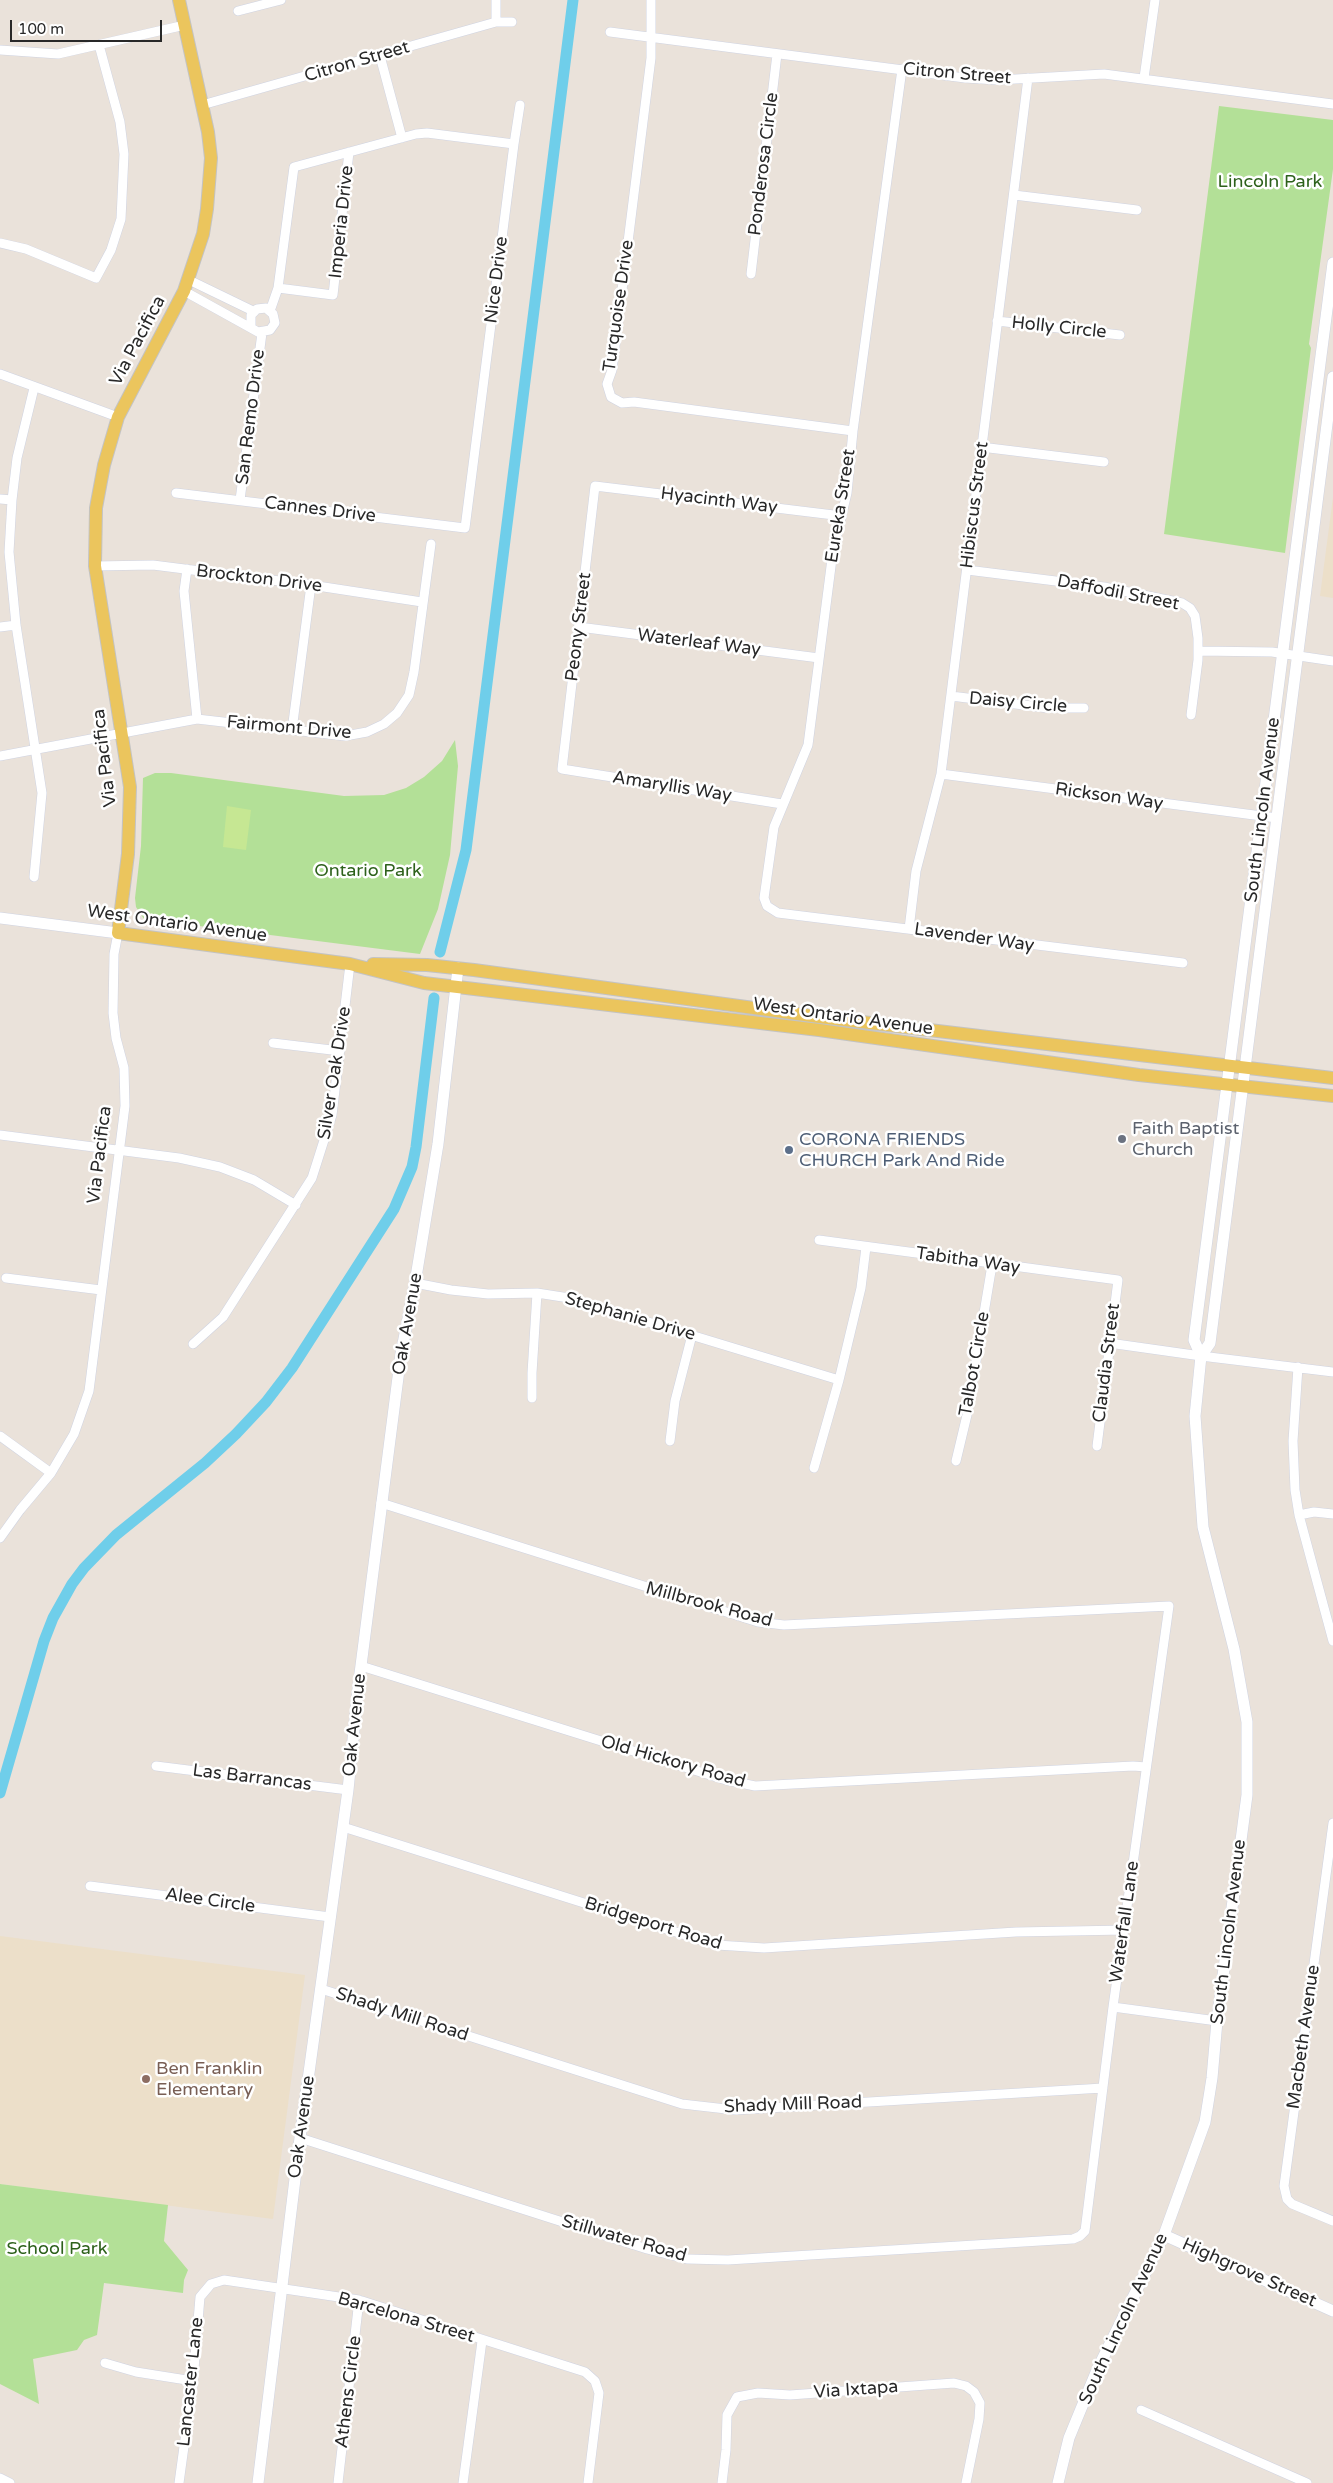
<!DOCTYPE html>
<style>
body{margin:0}
#map{position:relative;width:1333px;height:2483px;overflow:hidden;background:#eae2da;font-family:"Varela Round",sans-serif}
canvas{display:block}
.scale{position:absolute;left:10px;top:20px;width:152px;height:22px;box-sizing:border-box;border:2px solid #282828;border-top:0;padding-left:6px;font-size:15px;line-height:18px;white-space:nowrap;color:#282828;-webkit-text-stroke:4px #fff;paint-order:stroke}
</style>
<div id="map">
<canvas width="1333" height="2483"></canvas>
<div class="scale">100 m</div>
</div>
<script>
const ctx = document.querySelector('canvas').getContext('2d');
ctx.lineJoin = 'round';
function fill(path, color) { ctx.fillStyle = color; ctx.fill(path, 'evenodd'); }
const toPath = rows => new Path2D(rows.map(r => 'M' + r).join(''));
function trace(path, color, width, dash) { ctx.strokeStyle = color; ctx.lineWidth = width; ctx.lineCap = dash ? 'butt' : 'round'; ctx.setLineDash(dash || []); ctx.stroke(path); }
function drawText(font, color, halo, rows, align = 'center') {
  ctx.font = font + ' "Varela Round",sans-serif'; ctx.lineWidth = 5; ctx.setLineDash([]); ctx.textBaseline = 'middle'; ctx.strokeStyle = halo; ctx.fillStyle = color; for (const [text, x, y, turn = 0] of rows) {
    ctx.save(); ctx.translate(x, y); ctx.rotate((+turn || 0) * Math.PI / 180); ctx.textAlign = isNaN(turn) ? turn : align; if (halo) ctx.strokeText(text, 0, 0); ctx.fillText(text, 0, 0); ctx.restore();
  }
}
fill(toPath([
 [1333,497,1333,598,1320,596],
 [0,1936,305,1975,273,2219,0,2184]
]), '#ecdfc9');
fill(toPath([
 [1219,106,1333,120,1333,169,1309,344,1311,348,1285,553,1164,534],
 [455,740,458,766,450,855,438,909,420,954,144,919,136,907,135,898,141,846,143,778,155,773,171,773,344,796,384,795,406,788,424,777,442,761],
 [0,2184,168,2205,164,2241,188,2270,184,2280,183,2293,104,2283,97,2335,84,2340,77,2350,33,2359,39,2404,0,2384]
]), '#b3e097');
fill(toPath([
 [227,806,251,810,246,850,223,847]
]), '#c6e793');
trace(toPath([
 [440,952,466,850,573,0],
 [0,1793,44,1641,53,1618,72,1584,84,1568,116,1535,205,1463,236,1434,266,1402,292,1368,394,1209,412,1167,416,1147,434,998]
]), '#6fceea', 11);
const street = toPath([
 [496,0,496,22],
 [651,0,651,58,612,370,607,384,611,397,622,403,634,402,853,431],
 [238,11,281,0],
 [610,32,965,78,998,80,1104,74,1333,104],
 [0,50,58,54,185,25],
 [380,56,402,138],
 [902,69,853,431,847,493,833,551,808,745,774,827,764,898,767,906,778,913,1183,963],
 [1144,78,1155,0],
 [202,105,496,22,512,22],
 [514,144,520,105],
 [1014,195,1137,210],
 [0,243,26,249,96,278,111,250,121,219,124,154,120,122,99,45],
 [751,274,777,54],
 [189,280,253,311],
 [278,288,333,295,349,152],
 [184,291,258,332,270,330,275,323,273,314,266,308,257,309,251,315,251,327],
 [997,321,1120,335],
 [0,374,118,417],
 [981,447,1104,462],
 [176,493,465,528,514,144,427,133,416,134,294,167,278,288,270,311],
 [0,499,12,500],
 [240,500,262,333],
 [95,566,153,565,311,585,422,602],
 [187,569,184,591,197,719],
 [967,570,1104,587,1182,603,1190,608,1195,616,1198,638,1198,660,1191,715],
 [0,627,16,625],
 [579,627,819,658],
 [1199,651,1272,652,1333,661],
 [951,696,1048,708,1084,708],
 [292,730,311,585],
 [0,756,197,719,345,736,367,732,384,724,397,713,409,695,414,672,431,544],
 [941,774,1277,818],
 [782,804,562,769,595,486,842,516],
 [34,877,42,793,16,625,9,552,12,500,17,458,34,388],
 [909,929,916,871,941,774,1028,78],
 [273,1043,340,1051],
 [0,1135,179,1158,220,1167,254,1180,296,1205],
 [819,1240,1118,1280,1097,1446],
 [6,1278,101,1290],
 [415,1283,451,1290,488,1294,537,1293,569,1298,839,1380],
 [1109,1343,1201,1356,1333,1372],
 [193,1344,223,1317,312,1178,332,1115,350,964],
 [1298,1367,1293,1441,1295,1490,1299,1515,1333,1641],
 [532,1398,532,1373,537,1293],
 [0,1436,51,1473],
 [670,1441,675,1401,692,1335],
 [956,1461,967,1415,992,1265],
 [814,1468,839,1380,861,1288,866,1247],
 [1299,1515,1314,1512,1333,1514],
 [0,1538,20,1510,51,1473,74,1434,89,1391,125,1106,124,1068,116,1038,113,1013,114,954,118,933],
 [361,1666,726,1780,755,1786,1133,1766,1146,1767],
 [156,1766,348,1790],
 [1333,1823,1284,2186,1287,2199,1292,2204,1333,2221],
 [343,1827,717,1945,764,1948,1016,1932,1125,1930],
 [90,1886,330,1917],
 [321,1989,682,2104,735,2110,1103,2088],
 [1113,2007,1217,2021],
 [300,2138,647,2249,687,2259,728,2260,1073,2239,1080,2236,1085,2231,1113,2007,1169,1606,784,1625,758,1622,381,1503],
 [105,2363,136,2372,193,2381],
 [1141,2410,1307,2483],
 [0,2478,10,2483],
 [179,2483,193,2381,200,2297,211,2284,224,2280,359,2300,585,2372,595,2381,599,2393,588,2483],
 [338,2483,359,2300],
 [463,2483,482,2341],
 [722,2483,726,2450,727,2415,737,2397,758,2393,790,2395,954,2383,966,2386,974,2392,980,2403,979,2419,966,2483]
]);
const secondary = toPath([
 [0,918,118,933],
 [1201,1356,1194,1340,1333,263],
 [1164,2235,1333,2311],
 [258,2483,300,2138,348,1790,358,1689,401,1354,415,1283,438,1144,458,968],
 [1058,2483,1069,2438,1097,2370,1164,2235,1205,2122,1212,2078,1217,2021,1247,1795,1247,1722,1234,1649,1203,1527,1195,1416,1201,1356,1210,1343,1333,377]
]);
const primary = toPath([
 [179,0,208,132,211,158,207,209,203,234,184,291,118,417,104,465,96,508,95,566,130,787,128,854,118,933,350,964,424,983,819,1030,1139,1075,1333,1096],
 [373,964,427,965,474,970,820,1017,1333,1078]
]);
trace(street, '#cfd3e1', 10);
trace(secondary, '#cfd3e1', 12);
trace(primary, '#c3c3c3', 14);
trace(street, '#fff', 9);
trace(secondary, '#fff', 11);
trace(primary, '#ebc55d', 12);
for (const [x, y, r, color] of [
 [1122,1139,5,"#6b7280"],
 [789,1150,5,"#5c6f8a"],
 [146,2079,5,"#8d6e63"]
]) { const dot = new Path2D(); dot.arc(x, y, r, 0, 2 * Math.PI); ctx.fillStyle = color; ctx.fill(dot); trace(dot, '#fff', 2); }
drawText('18px', '#282828', '#fff', [
 ["Citron Street",357,62,-16],
 ["Citron Street",957,74,5],
 ["Ponderosa Circle",764,164,-83],
 ["Imperia Drive",342,222,-84],
 ["Nice Drive",497,280,-83],
 ["Turquoise Drive",619,306,-82],
 ["Holly Circle",1059,328,6],
 ["Via Pacifica",138,341,-62],
 ["San Remo Drive",251,417,-83],
 ["Hyacinth Way",719,501,7],
 ["Hibiscus Street",975,505,-83],
 ["Eureka Street",841,506,-81],
 ["Cannes Drive",320,510,7],
 ["Brockton Drive",259,579,7],
 ["Daffodil Street",1118,593,11],
 ["Peony Street",579,627,-83],
 ["Waterleaf Way",699,643,7],
 ["Daisy Circle",1018,703,5],
 ["Fairmont Drive",289,728,5],
 ["Via Pacifica",105,758,-97],
 ["Amaryllis Way",672,787,9],
 ["Rickson Way",1109,797,8],
 ["South Lincoln Avenue",1263,810,-83],
 ["West Ontario Avenue",177,924,8],
 ["Lavender Way",974,938,8],
 ["West Ontario Avenue",843,1017,8],
 ["Silver Oak Drive",335,1073,-81],
 ["Via Pacifica",100,1155,-83],
 ["Tabitha Way",968,1261,8],
 ["Stephanie Drive",630,1317,16],
 ["Oak Avenue",408,1324,-80],
 ["Claudia Street",1107,1363,-83],
 ["Talbot Circle",975,1364,-80],
 ["Millbrook Road",709,1605,15],
 ["Oak Avenue",355,1725,-84],
 ["Old Hickory Road",673,1762,16],
 ["Las Barrancas",252,1778,7],
 ["Alee Circle",210,1901,8],
 ["Waterfall Lane",1125,1922,-82],
 ["Bridgeport Road",653,1924,17],
 ["South Lincoln Avenue",1229,1932,-83],
 ["Shady Mill Road",402,2015,18],
 ["Macbeth Avenue",1304,2037,-82],
 ["Shady Mill Road",793,2105,-2],
 ["Oak Avenue",302,2127,-82],
 ["Stillwater Road",624,2239,16],
 ["Highgrove Street",1249,2273,24],
 ["Barcelona Street",406,2318,16],
 ["South Lincoln Avenue",1124,2319,-65],
 ["Lancaster Lane",191,2382,-84],
 ["Via Ixtapa",856,2390,-4],
 ["Athens Circle",349,2392,-83]
]);
drawText('18px', '#2d611b', '#fff', [
 ["Lincoln Park",1270,182],
 ["Ontario Park",368,871],
 ["School Park",57,2249]
]);
drawText('18px', '#5b616d', '#fff', [
 ["Faith Baptist",1132,1129],
 ["Church",1132,1150]
], 'left');
drawText('18px', '#4e5e75', '#fff', [
 ["CORONA FRIENDS",799,1140],
 ["CHURCH Park And Ride",799,1161]
], 'left');
drawText('18px', '#785e54', '#fff', [
 ["Ben Franklin",156,2069],
 ["Elementary",156,2090]
], 'left');
</script>
